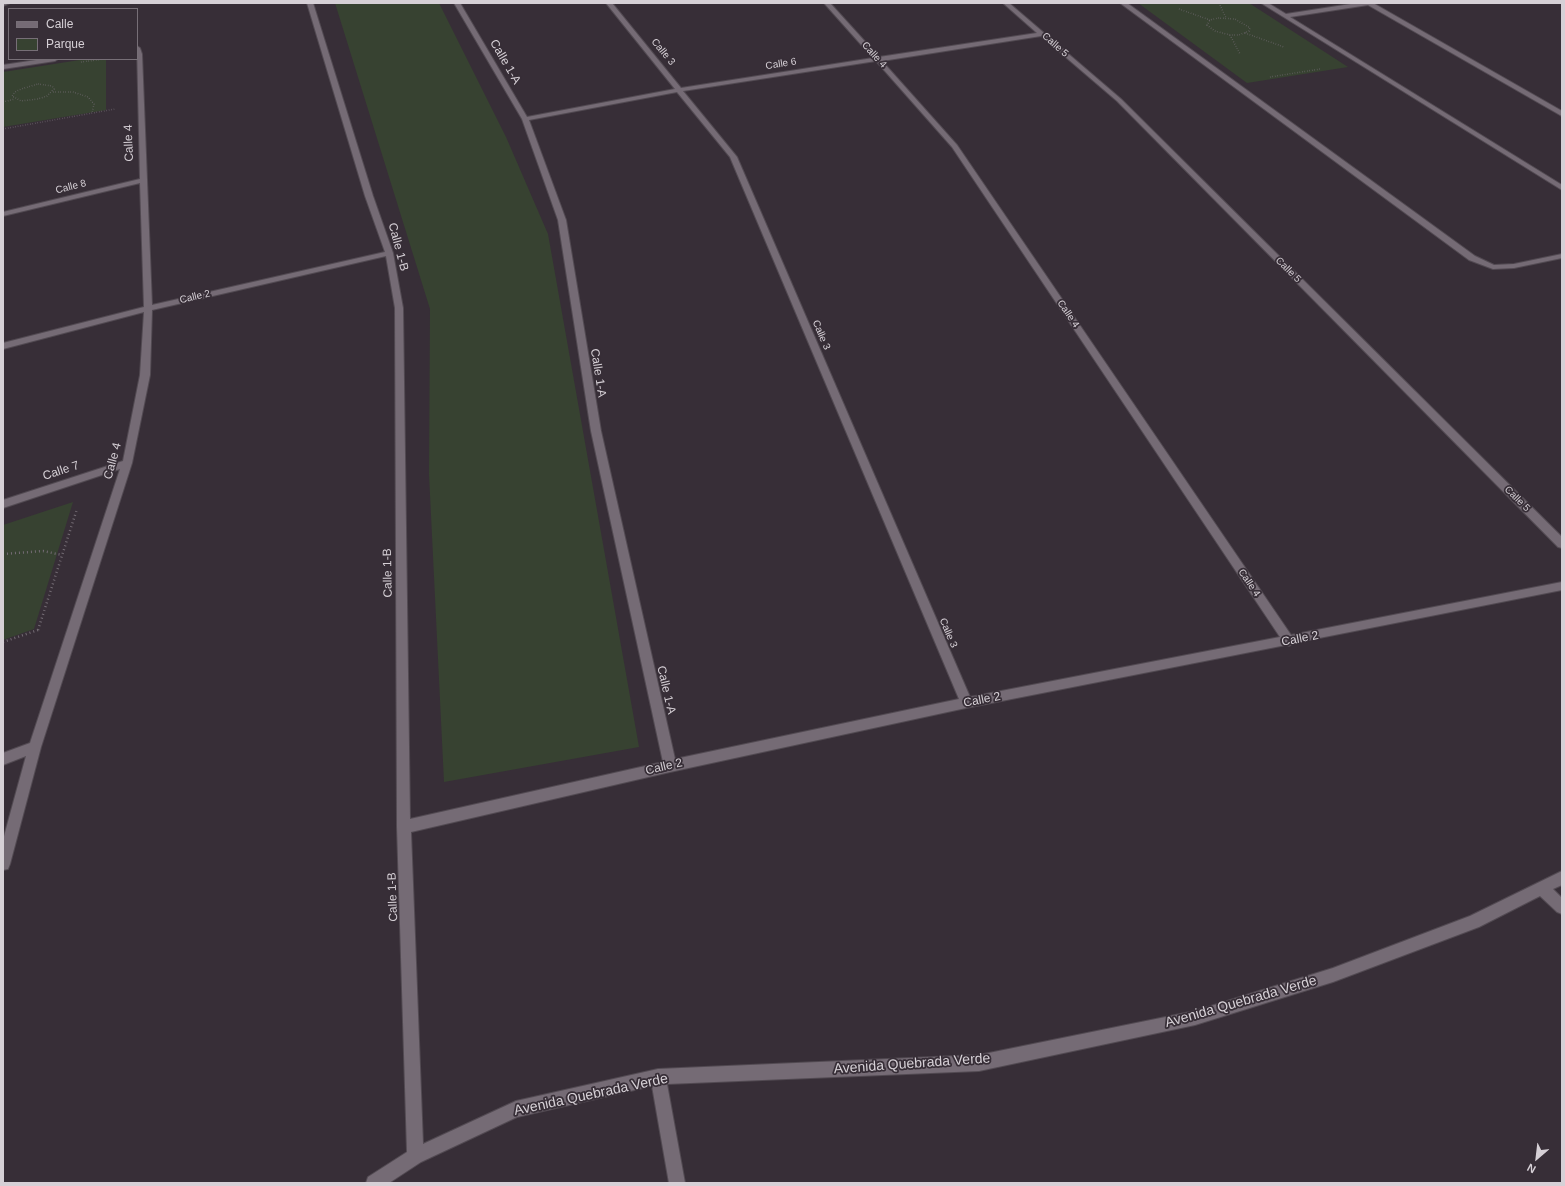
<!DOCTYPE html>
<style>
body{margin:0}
#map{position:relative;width:1565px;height:1186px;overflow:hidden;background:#372e37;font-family:Helvetica,sans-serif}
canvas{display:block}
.frame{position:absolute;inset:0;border:4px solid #d6d0d6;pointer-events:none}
.legend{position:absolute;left:8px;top:8px;width:130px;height:52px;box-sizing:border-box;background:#372e37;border:1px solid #776f77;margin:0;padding:5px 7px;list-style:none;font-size:12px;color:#d6d0d6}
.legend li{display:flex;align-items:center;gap:8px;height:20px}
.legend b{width:20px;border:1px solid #776f77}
.north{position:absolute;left:1517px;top:1138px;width:40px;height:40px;-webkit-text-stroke:3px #372e37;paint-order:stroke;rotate:208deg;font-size:11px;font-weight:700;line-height:16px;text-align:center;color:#d6d0d6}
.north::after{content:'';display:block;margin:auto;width:14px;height:18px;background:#d6d0d6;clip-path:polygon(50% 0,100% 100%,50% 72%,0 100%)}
</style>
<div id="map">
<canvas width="1565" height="1186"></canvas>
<div class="frame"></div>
<ul class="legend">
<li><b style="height:5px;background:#756b75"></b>Calle</li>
<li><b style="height:11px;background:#374231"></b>Parque</li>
</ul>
<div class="north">N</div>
</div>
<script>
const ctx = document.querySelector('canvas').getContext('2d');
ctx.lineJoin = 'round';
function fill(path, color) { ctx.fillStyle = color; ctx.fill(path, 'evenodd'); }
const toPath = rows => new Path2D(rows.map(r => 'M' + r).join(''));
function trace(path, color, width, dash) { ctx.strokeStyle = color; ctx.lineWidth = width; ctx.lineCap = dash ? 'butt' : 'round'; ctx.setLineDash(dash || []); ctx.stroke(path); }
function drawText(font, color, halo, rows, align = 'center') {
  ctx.font = font + ' Helvetica,sans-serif'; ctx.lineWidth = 3.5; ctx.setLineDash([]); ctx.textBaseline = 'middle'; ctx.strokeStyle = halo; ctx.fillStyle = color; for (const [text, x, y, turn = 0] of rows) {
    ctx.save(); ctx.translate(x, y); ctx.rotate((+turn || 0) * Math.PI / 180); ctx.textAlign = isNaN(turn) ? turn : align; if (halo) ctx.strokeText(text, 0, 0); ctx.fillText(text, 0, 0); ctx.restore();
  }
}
fill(toPath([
 [335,3,439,3,506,137,548,234,639,747,444,782,429,474,430,309],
 [1138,3,1249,3,1348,67,1247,83],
 [86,59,106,59,106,110,3,127,3,72],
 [73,502,34,629,3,640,3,525]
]), '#374231');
const minor = toPath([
 [3,3,10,3,3,6,3,3],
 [307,3,313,3,373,196,393,253,403,308,410,819,663,762,591,431,558,220,522,119,454,3,460,3,527,117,675,89,606,3,612,3,681,88,873,58,824,3,830,3,879,57,1037,33,1003,3,1009,3,1121,99,1562,537,1562,548,1558,547,1117,101,1041,36,882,61,957,145,1291,635,1562,582,1562,590,1294,643,1289,646,1286,645,966,708,670,772,411,832,423,1144,516,1101,658,1069,979,1055,1195,1011,1333,968,1470,916,1562,871,1562,885,1553,889,1562,898,1562,914,1557,912,1540,896,1479,927,1333,982,1195,1025,979,1071,667,1084,685,1183,669,1183,652,1086,517,1117,421,1162,389,1183,366,1183,368,1177,407,1152,397,827,395,308,386,256,152,310,150,375,132,463,41,747,10,864,8,869,3,870,3,840,26,756,3,765,3,753,30,743,120,469,3,508,3,500,123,461,140,375,144,312,3,349,3,343,144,307,140,183,3,216,3,212,140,179,137,46,140,48,142,54,152,305,385,252,365,196,307,3],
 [876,61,952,147,1280,637,970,697,737,157,683,91,876,61],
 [677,92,730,157,959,699,675,759,601,431,566,220,529,120,677,92],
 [1120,3,1127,3,1475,256,1494,265,1514,264,1562,254,1562,258,1514,268,1493,269,1469,260,1120,3],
 [1261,3,1268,3,1286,14,1357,3,1373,3,1562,111,1562,116,1560,115,1368,5,1290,17,1562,185,1562,190,1261,3],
 [43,59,58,59,55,61,3,69,3,65,43,59]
]);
trace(minor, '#524a52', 2);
trace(toPath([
 [1219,3,1226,18],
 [1179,9,1210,20],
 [1218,18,1235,19,1250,28,1249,31,1239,35,1230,35,1215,31,1207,25,1210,20,1218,18],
 [1245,33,1284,47],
 [1230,35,1240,54],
 [81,62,104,59],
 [1270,77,1320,69],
 [38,84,52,86,54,89,47,96,38,99,21,101,12,96,15,92,21,89,38,84],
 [53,92,73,92,88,97,94,104,92,113],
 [3,102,15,99],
 [3,129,115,109]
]), '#736b73', 1.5, [0.5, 2]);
trace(toPath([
 [3,554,43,551,62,555],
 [38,630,77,509],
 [3,642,38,630]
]), '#736b73', 2.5, [1, 3]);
fill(minor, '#756b75');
drawText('10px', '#d6d0d6', '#372e37', [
 ["Calle 5",1055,45,41],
 ["Calle 3",663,52,51],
 ["Calle 4",874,55,48],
 ["Calle 6",781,64,-9],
 ["Calle 8",71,187,-14],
 ["Calle 5",1288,270,45],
 ["Calle 2",195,297,-13],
 ["Calle 4",1068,314,56],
 ["Calle 3",821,335,67],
 ["Calle 5",1517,499,45],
 ["Calle 4",1249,583,56],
 ["Calle 3",948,633,67]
]);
drawText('12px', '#d6d0d6', '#372e37', [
 ["Calle 1-A",505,62,60],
 ["Calle 4",129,143,-92],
 ["Calle 1-B",398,247,75],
 ["Calle 1-A",598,373,81],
 ["Calle 4",113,461,-75],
 ["Calle 7",61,471,-18],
 ["Calle 1-B",388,573,-91],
 ["Calle 2",1300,639,-11],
 ["Calle 1-A",666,690,77],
 ["Calle 2",982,700,-11],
 ["Calle 2",664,767,-13],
 ["Calle 1-B",393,897,-92]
]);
drawText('14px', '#d6d0d6', '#372e37', [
 ["Avenida Quebrada Verde",1241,1002,-16],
 ["Avenida Quebrada Verde",912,1064,-4],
 ["Avenida Quebrada Verde",591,1095,-12]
]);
</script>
